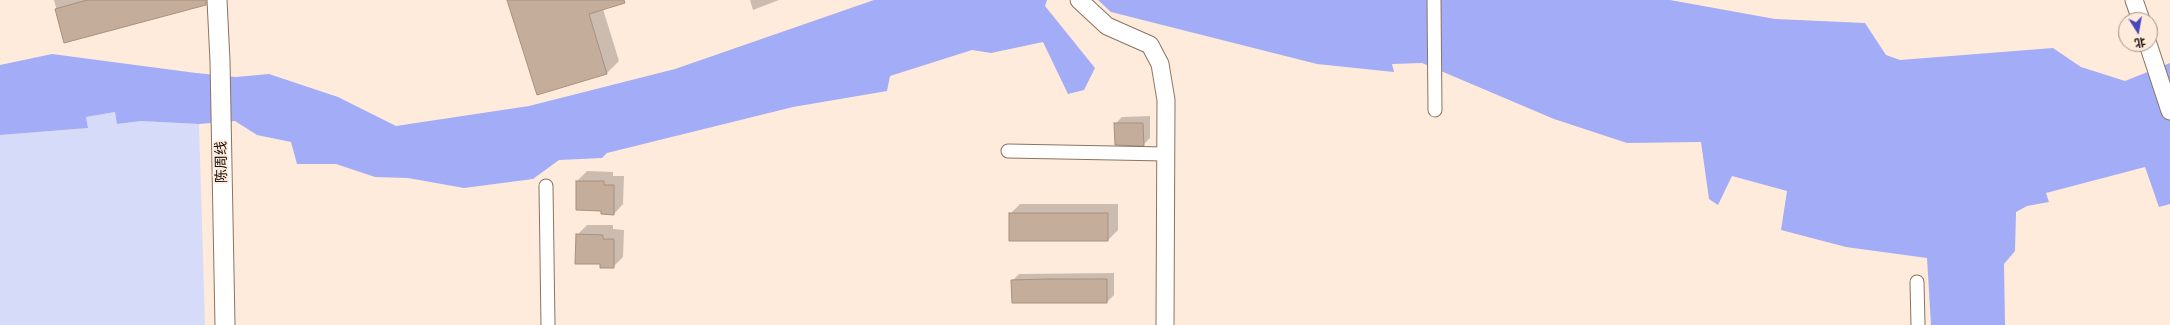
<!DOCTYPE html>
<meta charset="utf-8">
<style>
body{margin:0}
#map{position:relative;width:2170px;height:325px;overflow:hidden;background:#ffebdb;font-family:Arial,"Noto Sans SC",sans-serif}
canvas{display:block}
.north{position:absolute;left:2118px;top:12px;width:40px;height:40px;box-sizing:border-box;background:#ffebdb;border:1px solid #a19286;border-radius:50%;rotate:169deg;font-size:11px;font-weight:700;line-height:16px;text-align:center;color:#140c06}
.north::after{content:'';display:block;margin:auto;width:14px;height:18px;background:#4946bc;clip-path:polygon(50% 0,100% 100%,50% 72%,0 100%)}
</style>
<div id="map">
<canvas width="2170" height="325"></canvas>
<div class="north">北</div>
</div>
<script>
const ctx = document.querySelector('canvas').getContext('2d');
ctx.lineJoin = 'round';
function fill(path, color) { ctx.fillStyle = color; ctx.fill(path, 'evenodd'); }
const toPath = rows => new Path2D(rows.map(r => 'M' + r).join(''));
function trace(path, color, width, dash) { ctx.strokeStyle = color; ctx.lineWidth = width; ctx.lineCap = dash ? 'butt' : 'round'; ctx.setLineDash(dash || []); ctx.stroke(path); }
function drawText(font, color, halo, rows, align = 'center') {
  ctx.font = font + ' Arial,"Noto Sans SC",sans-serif'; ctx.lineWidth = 3.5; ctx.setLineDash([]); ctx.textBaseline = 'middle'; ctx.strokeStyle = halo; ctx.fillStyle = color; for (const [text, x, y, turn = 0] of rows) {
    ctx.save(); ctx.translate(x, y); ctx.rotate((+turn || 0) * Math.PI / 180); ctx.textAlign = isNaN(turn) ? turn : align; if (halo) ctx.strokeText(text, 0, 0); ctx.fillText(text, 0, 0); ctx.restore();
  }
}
fill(toPath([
 [115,112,117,124,141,121,199,124,205,325,0,325,0,135,88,128,86,117]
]), '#d6dbfa');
fill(toPath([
 [874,0,1047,0,1045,6,1095,68,1084,90,1068,94,1043,42,991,53,972,50,890,76,887,91,793,107,607,153,602,158,559,160,533,179,464,188,408,178,375,177,336,164,297,164,291,142,257,135,235,121,199,124,141,121,117,124,115,112,86,117,88,128,0,135,0,65,52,54,196,73,236,77,269,74,338,97,396,126,529,106,675,69],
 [1098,0,1670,0,1775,19,1865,23,1886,55,1900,60,2053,48,2081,67,2125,81,2170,63,2170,204,2159,207,2145,167,2046,193,2049,202,2027,206,2016,212,2015,251,2004,264,2005,325,1931,325,1927,258,1846,247,1781,230,1787,191,1732,176,1718,205,1709,199,1701,142,1627,143,1554,119,1422,63,1392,64,1394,72,1317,64,1111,12]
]), '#a3acf6');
fill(toPath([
 [54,0,198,0,65,41],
 [508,0,619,0,603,9,619,61,607,73,538,94],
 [750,0,779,0,753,10],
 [1150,116,1150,138,1143,145,1115,124,1122,117],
 [587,171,613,172,613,176,624,176,623,204,614,214,602,210,577,181],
 [1020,204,1118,204,1118,230,1108,240,1010,214],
 [587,225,613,225,613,229,624,230,623,257,613,267,601,263,577,235],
 [1114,273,1114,295,1107,302,1012,281,1019,274]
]), '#0003');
const building = toPath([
 [87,0,206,0,206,5,64,43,55,9,87,0],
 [507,0,624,0,625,3,589,14,607,74,537,95,507,0],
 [1114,123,1143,123,1144,146,1115,145,1114,123],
 [576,181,604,181,604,185,614,185,614,215,601,214,601,211,576,210,576,181],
 [1009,213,1108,213,1108,241,1009,241,1009,213],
 [576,234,603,235,603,239,614,239,614,268,600,268,600,264,575,264,576,234],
 [1048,279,1107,279,1107,303,1012,303,1011,280,1048,279]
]);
fill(building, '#c5ad9b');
trace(building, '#a7907e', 1);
const minor = toPath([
 [1434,0,1435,110],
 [1008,151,1166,154],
 [546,186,548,325],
 [1917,282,1918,325]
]);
const tertiary = toPath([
 [1079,0,1107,26,1150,45,1160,64,1166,100,1165,325],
 [2134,0,2141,20],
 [2148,44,2170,111]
]);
const secondary = toPath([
 [217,0,220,61,225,325]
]);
trace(minor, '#897462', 15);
trace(tertiary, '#897462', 19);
trace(secondary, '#897462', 21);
trace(minor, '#fff', 13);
trace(tertiary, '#fff', 17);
trace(secondary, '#fff', 19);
drawText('14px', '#140c06', '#ffebdb', [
 ["陈周线",222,162,-91]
]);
</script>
